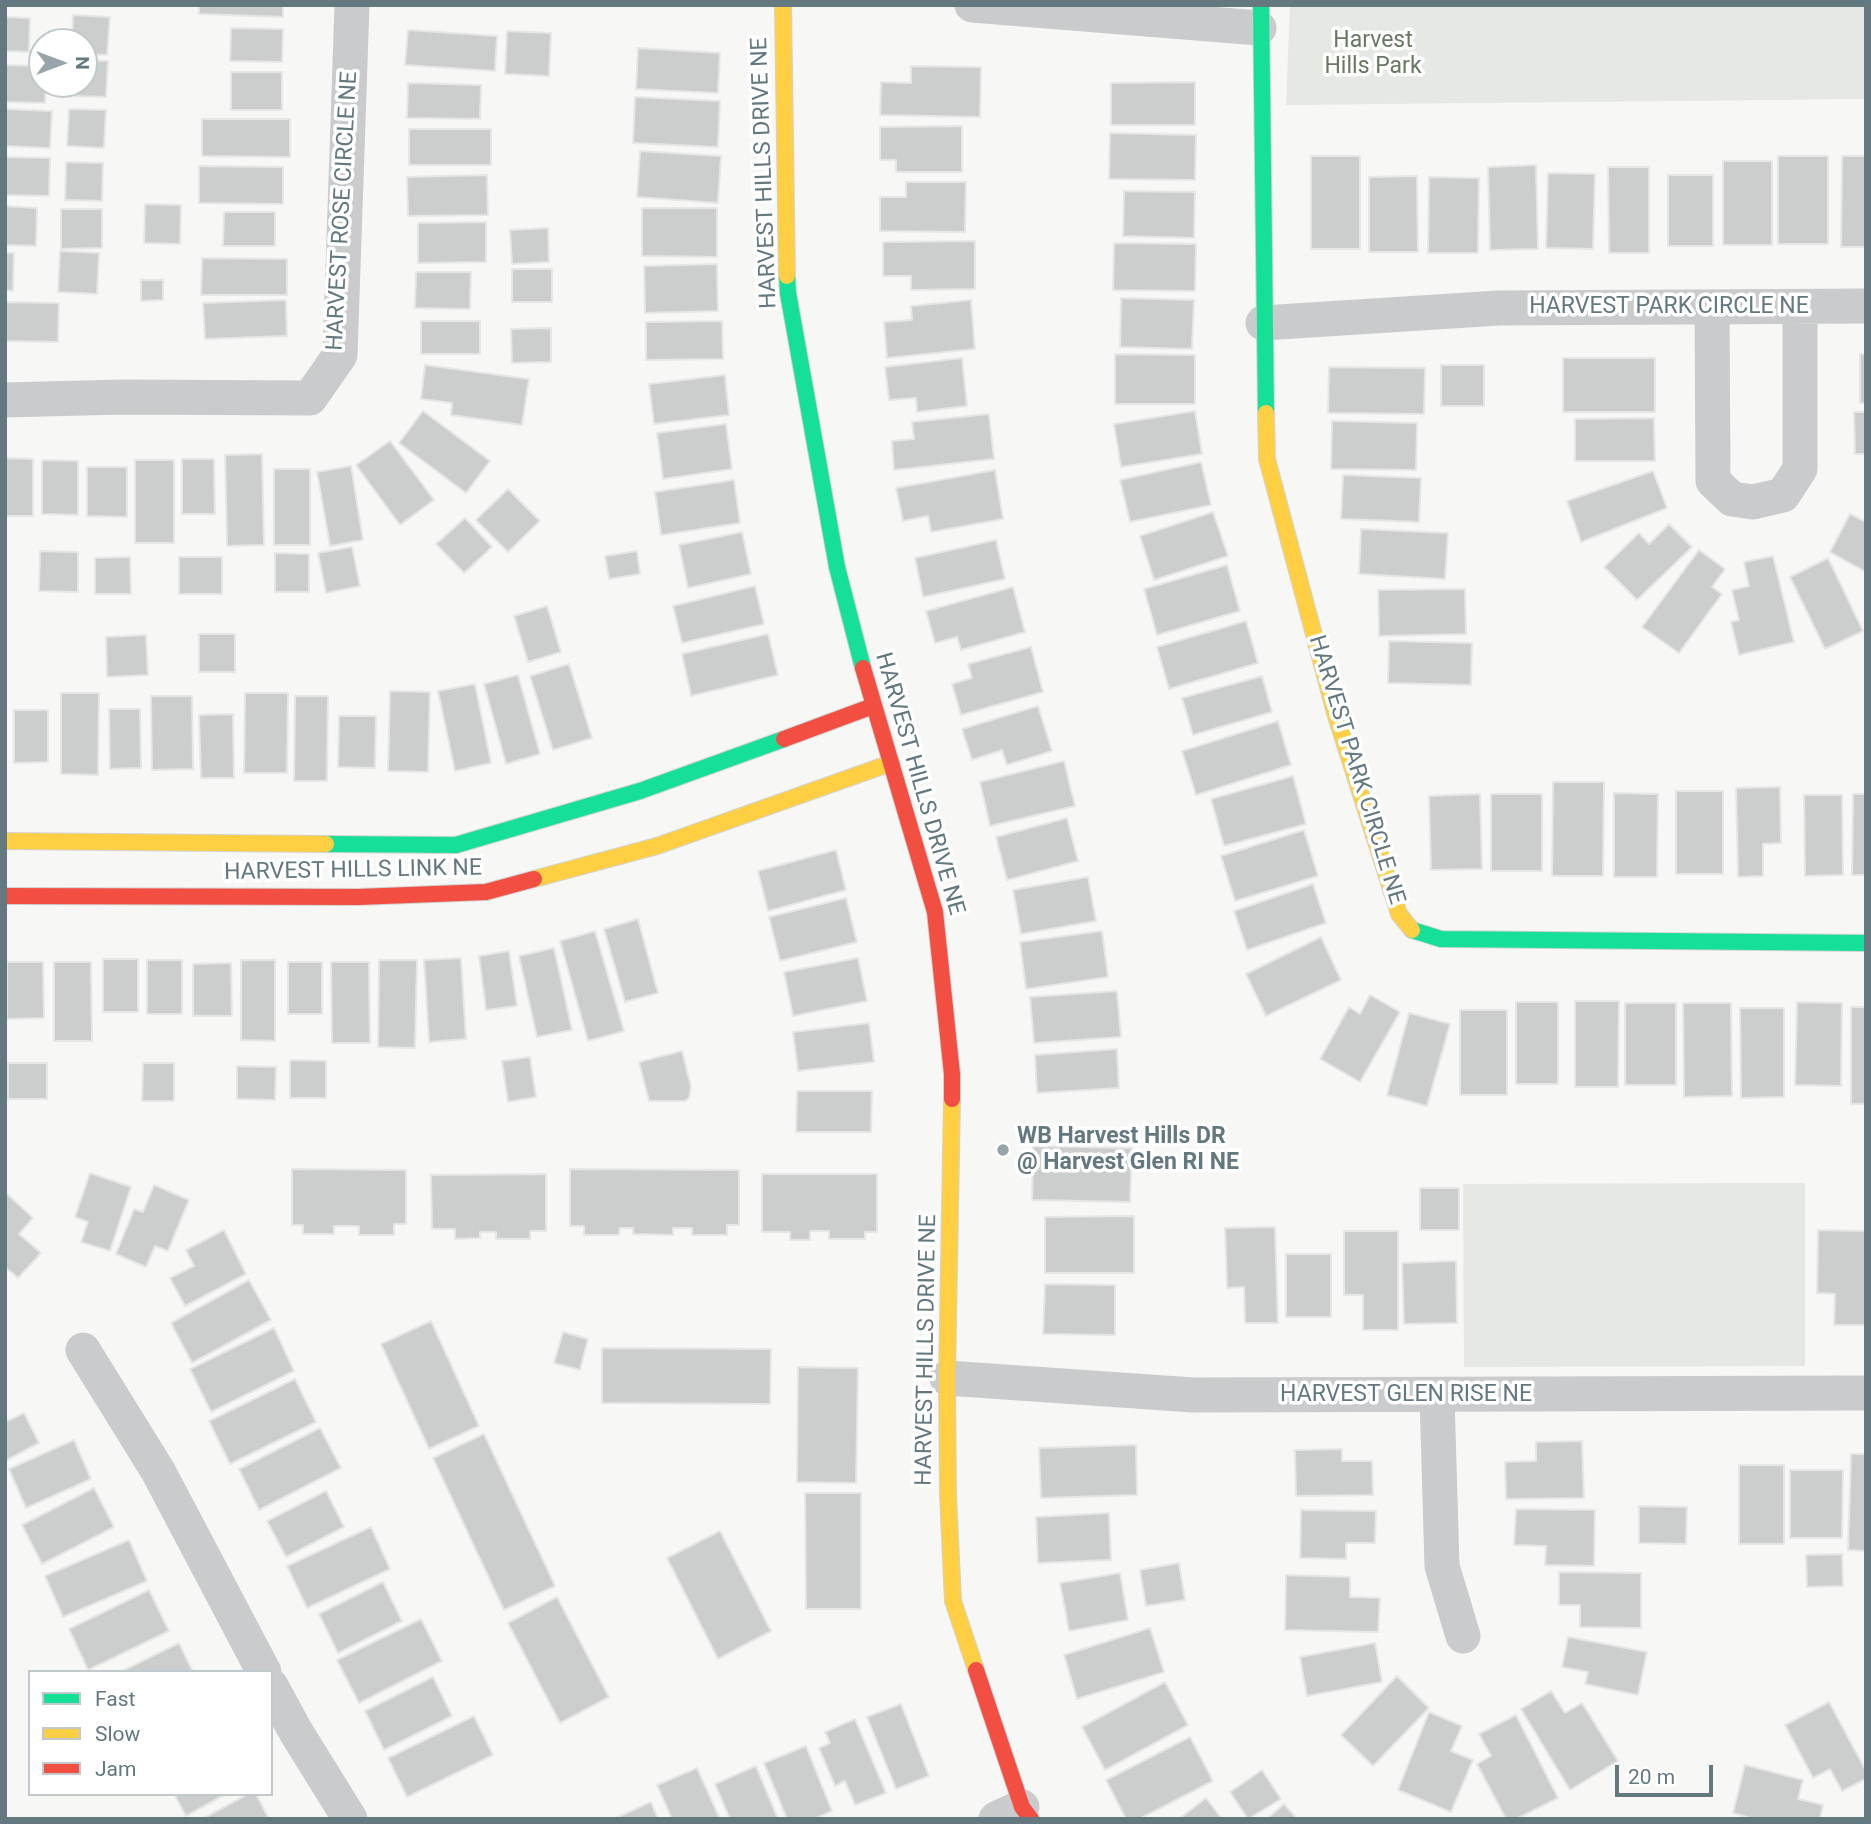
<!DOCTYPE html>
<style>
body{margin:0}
#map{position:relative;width:1871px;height:1824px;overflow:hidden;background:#f7f7f6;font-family:Roboto,sans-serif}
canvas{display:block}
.frame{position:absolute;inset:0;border:7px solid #63787f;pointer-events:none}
.legend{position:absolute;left:28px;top:1670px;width:245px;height:126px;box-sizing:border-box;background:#fff;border:2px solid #c1c9cc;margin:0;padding:9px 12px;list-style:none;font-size:21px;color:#63787f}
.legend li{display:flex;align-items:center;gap:14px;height:35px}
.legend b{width:35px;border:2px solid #c1c9cc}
.north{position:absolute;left:28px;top:28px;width:70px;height:70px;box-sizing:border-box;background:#fff;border:2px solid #c1c9cc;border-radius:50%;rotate:90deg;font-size:19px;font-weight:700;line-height:28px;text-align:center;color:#63787f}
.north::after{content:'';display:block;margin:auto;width:24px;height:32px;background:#97a4a9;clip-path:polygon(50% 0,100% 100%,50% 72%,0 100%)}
.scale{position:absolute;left:1615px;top:1765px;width:98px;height:32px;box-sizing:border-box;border:4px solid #63787f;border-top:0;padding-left:9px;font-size:21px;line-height:24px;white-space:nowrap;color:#63787f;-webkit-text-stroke:5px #fff;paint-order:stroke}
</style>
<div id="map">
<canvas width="1871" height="1824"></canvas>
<div class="frame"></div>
<ul class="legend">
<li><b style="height:9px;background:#16e098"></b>Fast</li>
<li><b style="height:9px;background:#ffcf43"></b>Slow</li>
<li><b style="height:9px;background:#f24e42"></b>Jam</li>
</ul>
<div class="north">N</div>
<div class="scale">20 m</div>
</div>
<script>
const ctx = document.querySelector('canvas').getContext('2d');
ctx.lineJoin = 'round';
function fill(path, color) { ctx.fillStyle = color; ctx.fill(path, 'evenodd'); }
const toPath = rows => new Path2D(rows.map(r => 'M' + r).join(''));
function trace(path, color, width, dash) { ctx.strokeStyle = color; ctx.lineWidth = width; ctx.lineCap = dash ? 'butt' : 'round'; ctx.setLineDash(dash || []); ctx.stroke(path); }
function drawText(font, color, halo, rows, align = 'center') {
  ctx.font = font + ' Roboto,sans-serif'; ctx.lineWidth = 7; ctx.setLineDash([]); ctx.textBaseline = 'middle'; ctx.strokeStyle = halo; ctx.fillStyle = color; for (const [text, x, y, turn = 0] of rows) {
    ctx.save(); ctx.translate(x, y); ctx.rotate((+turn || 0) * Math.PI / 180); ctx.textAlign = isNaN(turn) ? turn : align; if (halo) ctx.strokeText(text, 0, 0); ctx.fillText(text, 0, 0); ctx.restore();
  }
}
fill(toPath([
 [1290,5,1866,5,1866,99,1286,105],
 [1805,1183,1805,1366,1464,1367,1463,1184]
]), '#e6e8e3');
const building = toPath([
 [199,5,283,5,283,17,199,14,199,5],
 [73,15,110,17,107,55,84,54,84,42,72,42,73,15],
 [5,17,30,18,29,52,5,51,5,17],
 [231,28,283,29,282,62,230,61,231,28],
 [408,30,497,36,495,71,405,65,408,30],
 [507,31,551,33,549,76,505,74,507,31],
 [638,48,720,53,718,93,636,89,638,48],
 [84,60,108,61,106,97,69,96,69,84,84,84,84,60],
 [5,65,42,66,42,84,46,84,45,103,5,102,5,65],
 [911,66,981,67,980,117,880,115,881,82,911,83,911,66],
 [231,72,282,72,282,110,231,110,231,72],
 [1195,82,1195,125,1111,125,1111,83,1195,82],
 [408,83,481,85,480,119,407,118,408,83],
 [635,97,720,101,718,147,633,143,635,97],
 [5,109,52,111,50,148,5,146,5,109],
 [69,109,106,110,104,148,67,146,69,109],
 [202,119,290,119,290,157,202,156,202,119],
 [962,126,962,172,896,172,896,160,880,160,880,127,962,126],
 [409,129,491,129,491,165,409,165,409,129],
 [1110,133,1196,135,1195,180,1109,179,1110,133],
 [640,151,721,156,718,203,637,197,640,151],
 [1311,156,1360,156,1360,249,1311,249,1311,156],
 [1778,156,1828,156,1828,244,1778,244,1778,156],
 [1842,156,1866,156,1866,247,1841,247,1842,156],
 [5,157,50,158,49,196,5,195,5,157],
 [1723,161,1772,161,1772,245,1723,245,1723,161],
 [66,162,103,163,102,201,65,200,66,162],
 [1536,165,1538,249,1490,250,1488,167,1536,165],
 [199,166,283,167,283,204,199,203,199,166],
 [1608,167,1649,167,1649,253,1609,253,1608,167],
 [1548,173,1595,174,1593,249,1546,248,1548,173],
 [487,175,488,215,408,216,407,177,487,175],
 [1668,175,1713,175,1713,246,1668,246,1668,175],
 [1417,176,1418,252,1369,252,1369,177,1417,176],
 [1429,177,1479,178,1478,253,1428,253,1429,177],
 [906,182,966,182,965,232,880,231,880,197,906,197,906,182],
 [1124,191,1195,192,1194,238,1123,236,1124,191],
 [145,204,181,205,180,244,144,243,145,204],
 [5,206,37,208,36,246,5,245,5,206],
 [642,208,717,208,717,257,642,256,642,208],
 [61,209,102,209,102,248,61,249,61,209],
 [224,212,275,212,275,246,223,246,224,212],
 [486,222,486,262,418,263,418,223,486,222],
 [548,228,549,262,512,264,510,230,548,228],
 [975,241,975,289,911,290,911,276,883,276,883,242,975,241],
 [1114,243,1196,244,1195,291,1113,290,1114,243],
 [60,251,99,253,97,294,58,292,60,251],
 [5,253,14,253,13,291,5,290,5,253],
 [202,258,287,259,287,295,201,295,202,258],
 [717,264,718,311,645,313,644,266,717,264],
 [512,269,552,269,552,302,512,302,512,269],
 [416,272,471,272,470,309,415,308,416,272],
 [141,280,163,280,163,300,141,301,141,280],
 [1121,298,1194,300,1192,349,1120,347,1121,298],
 [286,300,287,336,205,339,203,303,286,300],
 [971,300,975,349,887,358,884,322,912,320,911,306,971,300],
 [5,302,59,303,58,342,5,341,5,302],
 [421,321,480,321,480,354,421,354,421,321],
 [722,321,723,359,646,360,646,322,722,321],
 [551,328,551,362,512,363,511,329,551,328],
 [1115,354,1195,355,1195,404,1115,404,1115,354],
 [1860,354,1866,354,1866,403,1860,403,1860,354],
 [962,358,967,406,917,412,916,398,889,400,885,367,962,358],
 [1563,358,1655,358,1655,412,1563,412,1563,358],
 [425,365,529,379,522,425,451,415,452,403,421,399,425,365],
 [1441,365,1484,365,1484,406,1441,406,1441,365],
 [1329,367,1425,368,1424,414,1328,413,1329,367],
 [725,375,729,415,654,424,649,384,725,375],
 [423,411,490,461,466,493,399,443,423,411],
 [1195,411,1202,454,1121,467,1114,424,1195,411],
 [1854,412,1866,412,1866,454,1855,454,1854,412],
 [989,414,994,459,894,470,892,441,914,439,912,422,989,414],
 [1654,418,1655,461,1575,461,1575,419,1654,418],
 [1332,421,1417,423,1416,470,1331,469,1332,421],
 [726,424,732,469,663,479,657,433,726,424],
 [390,441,434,500,400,525,356,465,390,441],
 [262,454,264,545,227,546,225,455,262,454],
 [5,458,33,459,33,516,5,516,5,458],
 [182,459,214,459,215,514,182,514,182,459],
 [42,460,78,461,78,515,42,514,42,460],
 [135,460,174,460,174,543,135,543,135,460],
 [1201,462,1211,505,1130,522,1120,480,1201,462],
 [351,466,363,540,330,546,317,472,351,466],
 [87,467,127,467,127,517,87,516,87,467],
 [274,469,310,469,310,545,274,545,274,469],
 [995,470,1003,519,931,532,928,516,903,521,896,488,995,470],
 [1653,471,1667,508,1581,542,1567,501,1653,471],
 [1343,475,1421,478,1419,522,1341,519,1343,475],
 [734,480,740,523,661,535,655,492,734,480],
 [508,489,540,521,508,552,476,520,508,489],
 [1213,512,1228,556,1154,580,1140,536,1213,512],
 [1850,514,1866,522,1866,572,1830,552,1850,514],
 [465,518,492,547,464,573,436,544,465,518],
 [1669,524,1692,547,1637,600,1604,567,1639,533,1649,544,1669,524],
 [1361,529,1448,533,1445,579,1359,574,1361,529],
 [742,532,751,574,688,588,679,545,742,532],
 [996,540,1005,579,923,597,915,558,996,540],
 [352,547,360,586,326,593,318,553,352,547],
 [1699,550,1725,569,1712,587,1722,594,1679,653,1642,627,1699,550],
 [40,551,78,552,78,592,39,591,40,551],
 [637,551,640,574,609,579,605,556,637,551],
 [275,553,309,554,309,592,275,592,275,553],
 [1773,556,1794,642,1739,655,1731,622,1739,620,1732,590,1749,586,1744,562,1773,556],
 [130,557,131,594,95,594,95,558,130,557],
 [179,557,222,557,222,594,179,594,179,557],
 [1828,558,1863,631,1825,649,1790,577,1828,558],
 [1227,565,1240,611,1157,635,1144,589,1227,565],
 [755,586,764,624,682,643,673,606,755,586],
 [1013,587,1025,632,961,650,957,637,935,643,926,611,1013,587],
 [1465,589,1466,634,1379,636,1378,590,1465,589],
 [547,606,561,652,528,662,514,616,547,606],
 [1246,621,1258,663,1169,689,1157,647,1246,621],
 [199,634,235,634,235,672,199,672,199,634],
 [768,634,778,675,691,696,682,654,768,634],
 [146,635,148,675,107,677,106,637,146,635],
 [1389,641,1472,643,1471,685,1388,683,1389,641],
 [1031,647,1043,692,961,715,952,684,972,678,968,664,1031,647],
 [569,664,592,738,553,750,530,676,569,664],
 [518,675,540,754,506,764,484,684,518,675],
 [1262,676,1272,712,1193,735,1182,698,1262,676],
 [475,684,491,763,455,771,438,691,475,684],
 [390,691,430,692,428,772,388,771,390,691],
 [61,693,99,693,98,775,61,774,61,693],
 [245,693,288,693,287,773,244,773,245,693],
 [151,696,192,696,193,769,152,770,151,696],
 [295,696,328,696,327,781,294,781,295,696],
 [1038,706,1052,751,1007,765,1002,750,972,760,962,729,1038,706],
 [109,709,140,709,141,768,110,769,109,709],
 [14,710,48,710,48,762,14,763,14,710],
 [233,714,234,778,201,778,199,715,233,714],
 [339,716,376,716,375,768,338,767,339,716],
 [1278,721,1291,765,1196,795,1182,751,1278,721],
 [1064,761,1075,806,990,826,980,782,1064,761],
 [1293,776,1306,824,1224,846,1211,799,1293,776],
 [1553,782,1604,782,1603,876,1552,876,1553,782],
 [1780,787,1781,843,1763,844,1763,876,1738,877,1736,788,1780,787],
 [1676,791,1723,791,1723,874,1676,874,1676,791],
 [1614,793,1658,794,1657,877,1614,877,1614,793],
 [1480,794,1482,869,1431,870,1429,796,1480,794],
 [1491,794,1542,794,1542,871,1491,871,1491,794],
 [1853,794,1866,794,1866,875,1852,875,1853,794],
 [1804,795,1842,795,1843,875,1805,876,1804,795],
 [1067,818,1078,861,1007,880,996,837,1067,818],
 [1304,830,1318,876,1235,901,1221,856,1304,830],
 [836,850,846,890,768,911,758,871,836,850],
 [1088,877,1096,921,1021,934,1013,890,1088,877],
 [1313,884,1326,923,1247,950,1234,911,1313,884],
 [846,898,857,942,780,961,769,917,846,898],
 [638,919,658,993,625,1002,604,929,638,919],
 [595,931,624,1031,588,1041,560,941,595,931],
 [1102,931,1108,977,1026,989,1020,942,1102,931],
 [1321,937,1341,980,1266,1016,1246,974,1321,937],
 [554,948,572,1030,537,1037,519,956,554,948],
 [509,951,517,1006,486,1010,479,956,509,951],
 [461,958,466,1039,429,1042,424,960,461,958],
 [858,958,867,1001,793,1016,784,972,858,958],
 [103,959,138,959,138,1012,103,1012,103,959],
 [147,960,182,960,182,1014,147,1014,147,960],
 [241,960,275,960,275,1041,241,1040,241,960],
 [379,960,417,960,415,1048,378,1047,379,960],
 [7,962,43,962,44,1018,7,1019,7,962],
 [54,962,91,962,92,1041,54,1041,54,962],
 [288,962,322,962,322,1014,288,1014,288,962],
 [331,962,369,962,370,1043,332,1043,331,962],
 [231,963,232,1016,193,1016,193,964,231,963],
 [1117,991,1121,1037,1034,1043,1030,997,1117,991],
 [1370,995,1400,1012,1360,1082,1320,1059,1349,1007,1360,1014,1370,995],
 [1575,1001,1619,1001,1618,1087,1575,1087,1575,1001],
 [1516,1002,1558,1002,1558,1084,1516,1084,1516,1002],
 [1797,1002,1842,1003,1841,1086,1795,1085,1797,1002],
 [1625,1003,1676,1003,1676,1085,1625,1085,1625,1003],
 [1683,1003,1731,1003,1732,1096,1684,1097,1683,1003],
 [1851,1007,1866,1007,1866,1104,1851,1104,1851,1007],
 [1740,1008,1784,1008,1784,1097,1741,1098,1740,1008],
 [1460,1010,1507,1010,1507,1095,1460,1095,1460,1010],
 [1409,1013,1450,1024,1427,1106,1387,1095,1409,1013],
 [869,1023,874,1062,798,1071,793,1032,869,1023],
 [1117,1049,1119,1088,1037,1093,1035,1055,1117,1049],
 [682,1051,691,1087,689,1098,685,1101,649,1101,639,1062,682,1051],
 [530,1057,536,1097,508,1102,502,1061,530,1057],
 [290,1060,326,1061,326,1098,290,1098,290,1060],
 [8,1063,47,1063,47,1099,8,1099,8,1063],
 [143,1063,174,1063,174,1101,142,1101,143,1063],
 [237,1066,276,1067,275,1100,237,1099,237,1066],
 [797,1091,872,1091,871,1132,796,1132,797,1091],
 [1033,1146,1132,1148,1130,1202,1032,1200,1033,1146],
 [292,1169,406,1170,406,1224,394,1224,394,1235,359,1235,359,1226,334,1226,334,1234,303,1234,303,1225,292,1225,292,1169],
 [570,1169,739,1170,739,1225,727,1225,727,1235,692,1235,692,1228,673,1228,673,1235,633,1234,633,1228,620,1228,619,1235,584,1235,584,1226,570,1226,570,1169],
 [90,1173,131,1187,110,1251,81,1242,88,1222,75,1217,90,1173],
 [546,1174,546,1231,530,1231,530,1239,496,1239,496,1232,480,1232,480,1238,455,1239,455,1229,432,1229,431,1175,546,1174],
 [762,1174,877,1174,877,1232,865,1232,865,1239,829,1239,829,1231,810,1231,810,1240,790,1240,790,1232,762,1232,762,1174],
 [154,1185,189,1200,168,1251,155,1246,146,1267,116,1254,134,1209,143,1212,154,1185],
 [1420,1188,1459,1188,1459,1230,1420,1230,1420,1188],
 [5,1192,33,1218,19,1234,41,1253,18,1278,5,1267,5,1192],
 [1134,1216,1134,1273,1045,1273,1045,1217,1134,1216],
 [1275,1227,1278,1323,1245,1323,1244,1287,1227,1288,1225,1228,1275,1227],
 [224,1230,246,1274,185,1306,170,1278,194,1266,186,1250,224,1230],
 [1818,1230,1866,1231,1865,1325,1834,1325,1835,1294,1817,1293,1818,1230],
 [1344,1231,1398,1231,1398,1330,1363,1330,1363,1295,1344,1295,1344,1231],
 [1286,1254,1331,1254,1331,1317,1286,1317,1286,1254],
 [1456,1261,1457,1323,1404,1324,1402,1263,1456,1261],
 [249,1280,271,1320,192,1363,171,1323,249,1280],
 [1045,1284,1115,1285,1115,1335,1043,1334,1045,1284],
 [431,1321,479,1426,429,1449,381,1344,431,1321],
 [274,1328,294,1371,211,1412,190,1369,274,1328],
 [563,1332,588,1339,580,1370,554,1363,563,1332],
 [602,1348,771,1349,770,1404,602,1403,602,1348],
 [798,1367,858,1368,856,1483,797,1482,798,1367],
 [295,1379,316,1422,230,1464,209,1421,295,1379],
 [24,1413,39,1443,5,1461,5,1422,24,1413],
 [320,1428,341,1468,259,1510,239,1469,320,1428],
 [484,1434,555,1586,504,1610,433,1458,484,1434],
 [74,1440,91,1479,26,1508,9,1469,74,1440],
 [1582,1441,1584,1498,1506,1499,1505,1462,1536,1461,1536,1442,1582,1441],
 [1136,1445,1137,1495,1041,1498,1039,1448,1136,1445],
 [1342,1449,1342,1461,1372,1461,1373,1495,1296,1496,1295,1450,1342,1449],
 [1851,1454,1866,1454,1866,1551,1848,1550,1851,1454],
 [1739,1465,1784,1465,1784,1544,1739,1544,1739,1465],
 [1790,1470,1843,1470,1842,1538,1790,1538,1790,1470],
 [94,1488,114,1527,42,1564,22,1525,94,1488],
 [326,1491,344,1527,286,1557,267,1521,326,1491],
 [805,1493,861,1493,861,1609,806,1609,805,1493],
 [1639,1506,1687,1507,1686,1544,1639,1543,1639,1506],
 [1516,1509,1595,1510,1594,1566,1545,1565,1546,1546,1514,1545,1516,1509],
 [1301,1510,1376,1511,1375,1543,1346,1543,1346,1559,1300,1558,1301,1510],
 [1109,1513,1111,1560,1038,1563,1036,1517,1109,1513],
 [371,1527,390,1569,307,1608,287,1566,371,1527],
 [720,1531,771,1631,718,1659,667,1558,720,1531],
 [129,1540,147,1581,63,1617,45,1576,129,1540],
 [1842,1554,1843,1586,1807,1587,1806,1555,1842,1554],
 [1179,1563,1185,1600,1146,1606,1140,1570,1179,1563],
 [1559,1572,1641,1573,1641,1628,1580,1627,1580,1605,1559,1605,1559,1572],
 [1120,1573,1128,1620,1069,1631,1060,1583,1120,1573],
 [1286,1575,1350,1577,1350,1597,1380,1598,1378,1632,1285,1630,1286,1575],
 [383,1582,402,1621,338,1653,319,1614,383,1582],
 [149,1590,169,1631,88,1670,69,1629,149,1590],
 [557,1597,609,1697,560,1723,508,1623,557,1597],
 [421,1619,442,1661,359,1703,337,1660,421,1619],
 [1150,1628,1164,1672,1077,1699,1064,1655,1150,1628],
 [1568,1637,1647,1652,1638,1695,1585,1684,1588,1672,1562,1667,1568,1637],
 [179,1643,193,1672,120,1672,179,1643],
 [1375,1643,1382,1682,1307,1696,1300,1657,1375,1643],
 [1397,1676,1429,1708,1373,1766,1341,1735,1397,1676],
 [433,1677,452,1716,384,1750,365,1711,433,1677],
 [1165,1682,1188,1725,1105,1770,1082,1727,1165,1682],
 [1551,1691,1565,1713,1582,1703,1618,1761,1570,1790,1521,1709,1551,1691],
 [1829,1702,1866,1771,1866,1779,1842,1791,1830,1769,1813,1778,1785,1725,1829,1702],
 [901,1704,929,1776,896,1789,867,1717,901,1704],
 [1429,1712,1462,1726,1451,1751,1473,1760,1451,1812,1398,1790,1429,1712],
 [1516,1715,1558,1798,1516,1819,1506,1819,1477,1764,1491,1756,1479,1734,1516,1715],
 [474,1716,493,1755,407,1797,388,1758,474,1716],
 [855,1719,886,1793,855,1805,845,1781,835,1786,819,1748,830,1743,825,1732,855,1719],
 [1190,1737,1213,1781,1139,1819,1126,1819,1106,1780,1190,1737],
 [806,1746,832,1811,814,1819,787,1819,764,1763,806,1746],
 [1745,1765,1803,1780,1798,1799,1823,1805,1820,1819,1754,1819,1733,1813,1745,1765],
 [756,1766,778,1819,730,1819,715,1784,756,1766],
 [697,1768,720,1819,672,1819,657,1785,697,1768],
 [1262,1770,1281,1799,1248,1819,1230,1792,1262,1770],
 [174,1794,226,1794,186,1816,174,1794],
 [248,1794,256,1794,269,1819,202,1819,248,1794],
 [1206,1798,1222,1819,1179,1819,1206,1798],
 [651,1802,658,1819,613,1819,651,1802],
 [1284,1804,1297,1819,1267,1819,1284,1804]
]);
fill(building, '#cccece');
trace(building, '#e6e6e6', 2);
const fast = toPath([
 [1261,5,1266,413],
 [787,276,788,293,837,567,863,668],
 [326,844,456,845,640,791,784,739],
 [1412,930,1441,939,1866,943]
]);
const slow = toPath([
 [783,5,787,276],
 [1266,413,1267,459,1335,713,1399,914,1412,930],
 [5,841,326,844],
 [534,879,657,846,891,763],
 [952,1099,947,1378,948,1495,953,1601,976,1670]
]);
const jam = toPath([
 [863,668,935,912,952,1074,952,1099],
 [784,739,873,706],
 [5,896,358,897,486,892,534,879],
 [976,1670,1022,1807,1031,1819]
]);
trace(fast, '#d1d3d3', 18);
trace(slow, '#d1d3d3', 18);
trace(jam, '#d1d3d3', 18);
trace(toPath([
 [972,5,1259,28],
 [1712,308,1713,481,1732,499,1753,502,1783,495,1800,469,1800,307],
 [1263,323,1499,308,1866,306],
 [5,400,122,397,310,398,340,355,352,5],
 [83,1350,158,1471,264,1672],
 [947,1378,1193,1395,1866,1393],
 [1437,1396,1442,1566,1463,1636],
 [271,1686,296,1732,350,1819],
 [996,1819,1022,1807]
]), '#c9cbcc', 35);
trace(fast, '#16e098', 16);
trace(slow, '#ffcf43', 16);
trace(jam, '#f24e42', 16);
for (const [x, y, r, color] of [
 [1003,1150,7,"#97a4a9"]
]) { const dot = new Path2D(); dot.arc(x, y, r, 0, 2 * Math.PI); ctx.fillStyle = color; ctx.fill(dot); trace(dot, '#fff', 2.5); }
drawText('23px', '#697862', '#fff', [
 ["Harvest",1373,41],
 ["Hills Park",1373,67]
]);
drawText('23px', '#63787f', '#fff', [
 ["HARVEST HILLS DRIVE NE",765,173,-92],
 ["HARVEST ROSE CIRCLE NE",343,211,-87],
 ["HARVEST PARK CIRCLE NE",1669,307],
 ["HARVEST PARK CIRCLE NE",1356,770,73],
 ["HARVEST HILLS DRIVE NE",919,784,74],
 ["HARVEST HILLS LINK NE",353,871,-1],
 ["HARVEST HILLS DRIVE NE",927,1350,-89],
 ["HARVEST GLEN RISE NE",1406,1395]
]);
drawText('bold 23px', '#63787f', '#fff', [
 ["WB Harvest Hills DR",1017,1137],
 ["@ Harvest Glen RI NE",1017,1163]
], 'left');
</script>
